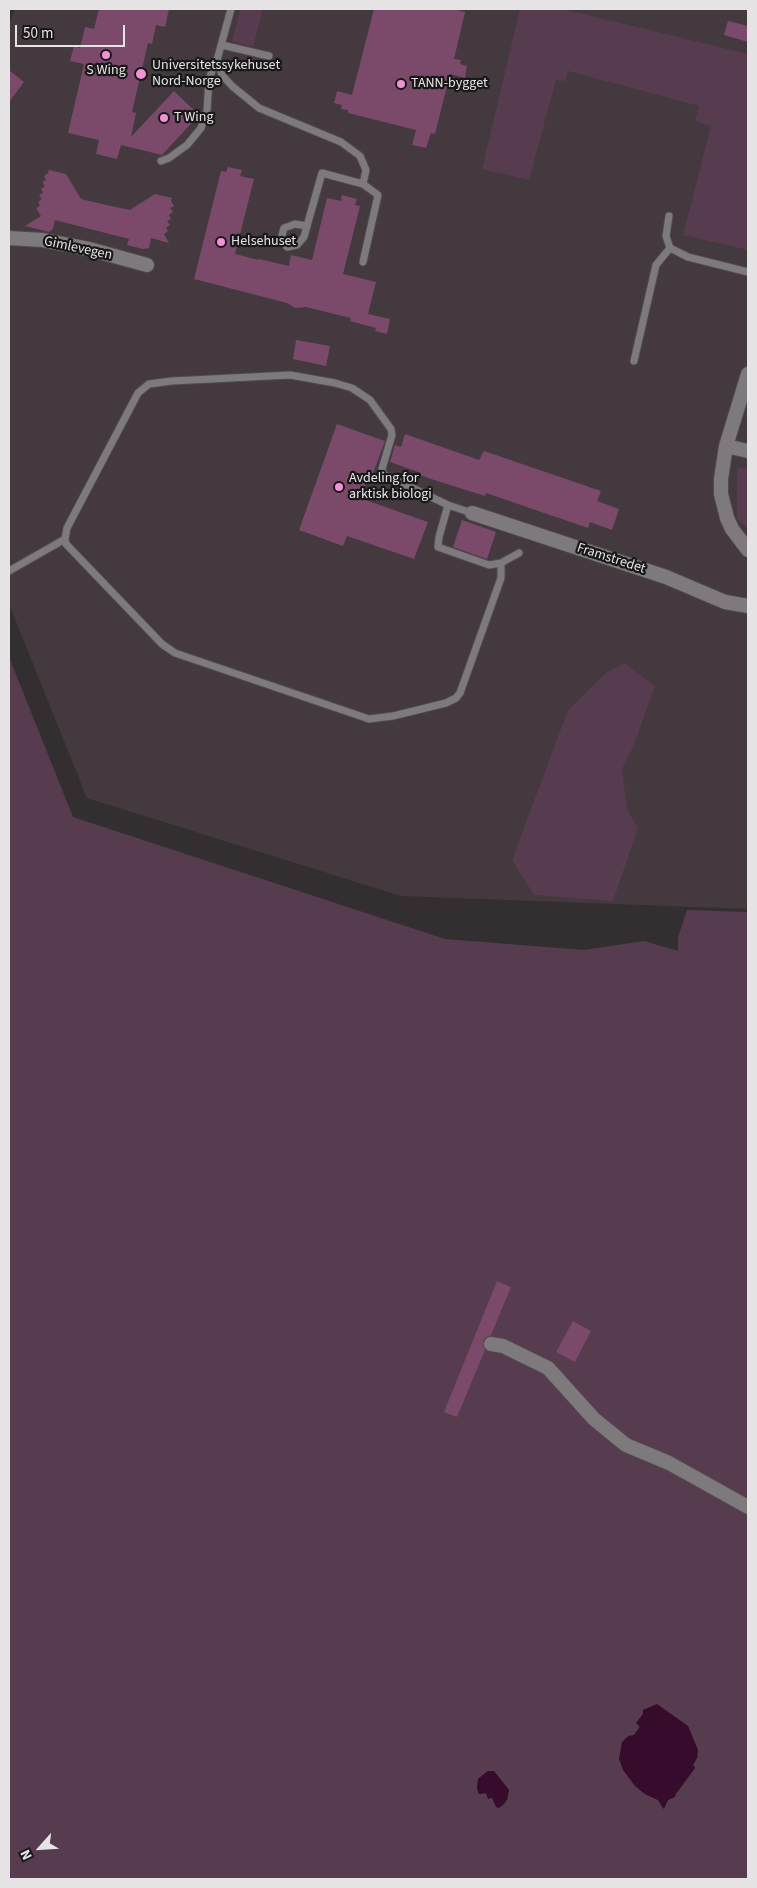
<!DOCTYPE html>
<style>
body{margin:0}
#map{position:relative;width:757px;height:1888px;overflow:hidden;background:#332f31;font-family:"Source Sans 3",sans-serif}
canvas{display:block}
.frame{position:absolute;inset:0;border:10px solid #e6e3e5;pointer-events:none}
.north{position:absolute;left:15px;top:1823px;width:50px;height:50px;-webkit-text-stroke:4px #191819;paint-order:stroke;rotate:244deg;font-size:14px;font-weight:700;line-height:20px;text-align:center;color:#e6e3e5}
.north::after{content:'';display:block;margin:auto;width:18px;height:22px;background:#e6e3e5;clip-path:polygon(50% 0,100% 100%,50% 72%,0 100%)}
.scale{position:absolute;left:15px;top:25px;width:110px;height:22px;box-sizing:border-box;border:2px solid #e6e3e5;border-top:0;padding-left:6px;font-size:15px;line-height:18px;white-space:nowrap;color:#e6e3e5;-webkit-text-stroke:4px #191819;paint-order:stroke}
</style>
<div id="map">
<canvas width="757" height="1888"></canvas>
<div class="frame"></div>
<div class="north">N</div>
<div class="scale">50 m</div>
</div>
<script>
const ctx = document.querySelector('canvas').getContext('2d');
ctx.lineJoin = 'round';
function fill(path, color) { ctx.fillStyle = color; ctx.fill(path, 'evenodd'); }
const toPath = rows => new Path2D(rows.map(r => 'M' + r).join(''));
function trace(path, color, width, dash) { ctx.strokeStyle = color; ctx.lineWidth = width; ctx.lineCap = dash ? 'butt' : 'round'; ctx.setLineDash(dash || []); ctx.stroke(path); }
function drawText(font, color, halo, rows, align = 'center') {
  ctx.font = font + ' "Source Sans 3",sans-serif'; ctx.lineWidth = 4.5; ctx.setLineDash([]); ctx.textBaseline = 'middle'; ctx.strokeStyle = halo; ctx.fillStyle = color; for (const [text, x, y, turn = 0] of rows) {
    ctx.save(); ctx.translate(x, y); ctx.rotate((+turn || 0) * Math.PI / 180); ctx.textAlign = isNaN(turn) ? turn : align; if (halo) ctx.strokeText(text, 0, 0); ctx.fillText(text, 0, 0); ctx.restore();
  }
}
fill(toPath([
 [15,9,748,9,748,909,401,896,87,798,9,604,9,23]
]), '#43393f');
fill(toPath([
 [240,9,263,9,253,47,232,41],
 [520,9,563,9,748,54,748,250,683,235,711,126,695,121,699,106,568,71,566,81,556,80,529,180,482,169],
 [737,468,748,468,748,529,737,519],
 [9,657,73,817,445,939,584,950,644,941,678,951,678,937,687,910,748,912,748,1879,9,1879],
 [643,1714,678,1720,688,1726,697,1758,693,1765,695,1768,678,1792,668,1800,663,1809,658,1800,645,1794,635,1786,626,1771,634,1735,640,1726,637,1723],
 [488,1771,494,1772,509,1790,505,1804,499,1808,492,1798,486,1793,479,1794,477,1789,478,1779],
 [625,663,655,686,634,745,622,769,627,809,638,828,613,901,534,895,512,860,568,710,606,673]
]), '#573b4e');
fill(toPath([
 [657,1704,688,1726,698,1750,697,1758,693,1765,695,1768,676,1793,675,1797,668,1800,664,1809,658,1800,645,1794,635,1786,623,1770,619,1759,622,1742,628,1736,634,1735,640,1727,636,1723,643,1714,643,1710],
 [488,1771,494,1771,509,1790,507,1800,499,1808,496,1807,492,1798,488,1799,486,1793,479,1794,477,1789,478,1779]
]), '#370b2c');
fill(toPath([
 [99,9,169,9,165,27,156,25,152,44,148,43,132,112,136,113,131,137,174,91,199,115,162,155,121,145,117,159,96,154,99,140,68,133,84,64,70,61,74,46,80,48,85,27,94,29],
 [374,9,453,9,465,12,454,59,461,60,460,64,467,66,465,78,450,74,435,134,431,133,426,148,412,145,416,130,348,113,348,110,341,109,342,105,334,103,337,91,352,95],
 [728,21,748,26,748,42,724,35],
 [9,70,24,82,9,102],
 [228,167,242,170,240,176,254,179,235,254,259,260,259,259,289,266,291,255,312,260,327,198,341,201,342,195,357,199,355,205,360,206,343,274,376,282,368,314,390,319,387,334,375,331,376,328,350,321,351,318,306,307,295,308,287,303,194,279,221,171,226,172],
 [49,170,66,174,81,199,102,204,130,210,155,194,172,198,171,201,174,206,170,208,173,212,169,215,171,219,167,221,170,225,166,228,168,231,164,234,169,243,151,238,149,248,143,249,127,245,129,239,55,220,53,229,49,232,25,226,41,216,36,208,40,206,38,202,42,199,39,195,43,193,41,189,45,186,42,182,46,180,44,176,48,173],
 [296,340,330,346,326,366,293,359],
 [337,424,385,441,372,476,369,475,360,498,428,522,414,559,347,536,343,546,299,530],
 [405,434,479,460,484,451,601,491,597,501,619,509,612,530,590,522,588,528,486,493,485,496,437,481,420,475,421,473,390,462,395,445,401,447],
 [462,520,496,532,487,559,453,547],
 [497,1281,511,1287,491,1335,485,1338,483,1342,485,1350,457,1417,444,1412],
 [573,1321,591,1331,575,1362,556,1352]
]), '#7b4a6b');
const service = toPath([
 [231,9,217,60,222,75,232,86,259,108,341,142,360,156,366,170,363,184],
 [222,45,269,56],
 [161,161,169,158,187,145,201,128,207,111,209,79,216,60],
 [669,216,666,236,670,248,688,257,748,272],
 [307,226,295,224,284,228,281,239,287,247,297,245,304,237,307,226,322,173,363,184,378,195,363,262],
 [634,361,656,265,670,248],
 [448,505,439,537,438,547,489,565,501,563,519,553],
 [472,513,448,505,383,474,382,469,392,435,391,429,370,400,352,388,335,383,290,375,172,381,149,384,138,393,67,528,65,539,66,544,162,644,175,653,369,719,393,716,446,703,456,698,460,693,501,578,501,563],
 [9,571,65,539]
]);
const minor = toPath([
 [9,238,42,240,89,249,147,265],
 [748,374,726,446,721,479,721,494,727,518,732,529,748,550],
 [726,446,748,451],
 [472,513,666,577,725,602,748,606],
 [491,1344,503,1346,548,1368,594,1419,626,1445,669,1463,748,1507]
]);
trace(service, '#504c4e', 9);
trace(minor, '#504c4e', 16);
trace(service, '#7e797c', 7);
trace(minor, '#7e797c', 14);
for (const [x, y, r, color] of [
 [106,55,5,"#f391d5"],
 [141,74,6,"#f391d5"],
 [401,84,5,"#f391d5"],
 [164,118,5,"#f391d5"],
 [221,242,5,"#f391d5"],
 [339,487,5,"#f391d5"]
]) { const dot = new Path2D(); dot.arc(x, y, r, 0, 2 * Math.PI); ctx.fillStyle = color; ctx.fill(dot); trace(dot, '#191819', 2); }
drawText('14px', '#e6e3e5', '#191819', [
 ["Universitetssykehuset",152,66],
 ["Nord-Norge",152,82],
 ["S Wing",106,71,"center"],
 ["TANN-bygget",411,84],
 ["T Wing",174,118],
 ["Helsehuset",231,242],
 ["Avdeling for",349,479],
 ["arktisk biologi",349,495]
], 'left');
drawText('14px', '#e6e3e5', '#191819', [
 ["Gimlevegen",78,249,12],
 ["Framstredet",611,559,18]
]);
</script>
